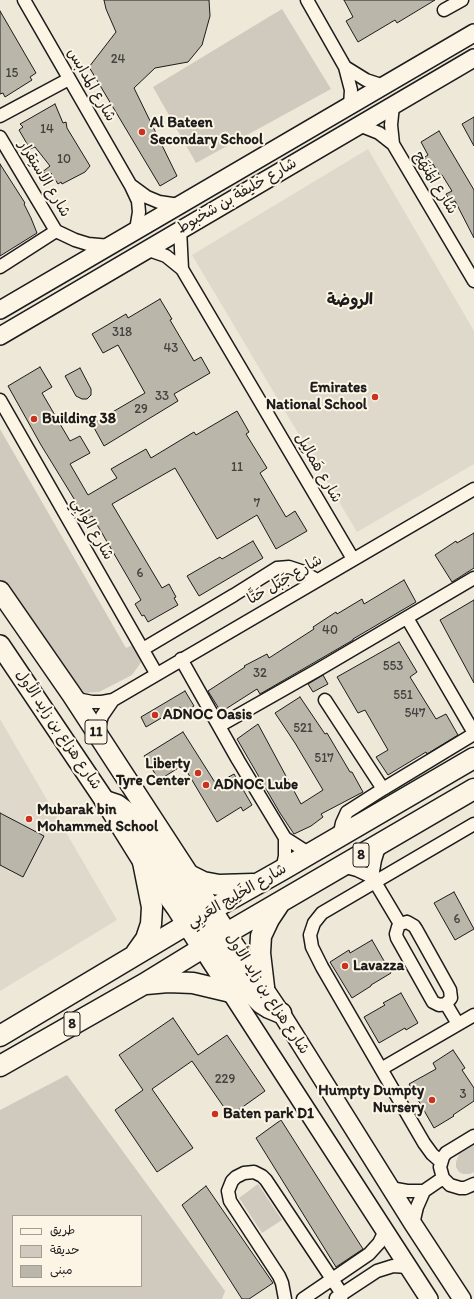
<!DOCTYPE html>
<meta charset="utf-8">
<style>
body{margin:0}
#map{position:relative;width:474px;height:1299px;overflow:hidden;background:#eee8d9;font-family:Itim,"Playpen Sans Arabic",sans-serif}
canvas{display:block}
.legend{position:absolute;left:12px;top:1215px;width:130px;height:72px;box-sizing:border-box;background:#fcf5e5;border:1px solid #a29e95;margin:0;padding:5px 7px;list-style:none;font-size:12px;color:#1c1c1c}
.legend li{display:flex;align-items:center;gap:8px;height:20px}
.legend b{width:20px;border:1px solid #a29e95}
</style>
<div id="map">
<canvas width="474" height="1299"></canvas>
<ul class="legend">
<li><b style="height:5px;background:#fcf5e5"></b>طريق</li>
<li><b style="height:11px;background:#cfcabd"></b>حديقة</li>
<li><b style="height:11px;background:#bab6aa"></b>مبنى</li>
</ul>
</div>
<script>
const ctx = document.querySelector('canvas').getContext('2d');
ctx.lineJoin = 'round';
function fill(path, color) { ctx.fillStyle = color; ctx.fill(path, 'evenodd'); }
const toPath = rows => new Path2D(rows.map(r => 'M' + r).join(''));
function trace(path, color, width, dash) { ctx.strokeStyle = color; ctx.lineWidth = width; ctx.lineCap = dash ? 'butt' : 'round'; ctx.setLineDash(dash || []); ctx.stroke(path); }
function drawText(font, color, halo, rows, align = 'center') {
  ctx.font = font + ' Itim,"Playpen Sans Arabic",sans-serif'; ctx.lineWidth = 4; ctx.setLineDash([]); ctx.textBaseline = 'middle'; ctx.strokeStyle = halo; ctx.fillStyle = color; for (const [text, x, y, turn = 0] of rows) {
    ctx.save(); ctx.translate(x, y); ctx.rotate((+turn || 0) * Math.PI / 180); ctx.textAlign = isNaN(turn) ? turn : align; if (halo) ctx.strokeText(text, 0, 0); ctx.fillText(text, 0, 0); ctx.restore();
  }
}
fill(toPath([
 [368,149,474,331,474,464,357,532,192,255],
 [0,719,117,920,0,991]
]), '#ded9cb');
fill(toPath([
 [282,9,331,89,196,163,153,87],
 [0,429,126,648,135,644,141,651,142,661,132,675,99,692,82,693,69,681,0,580],
 [67,1075,225,1291,222,1299,0,1299,0,1110],
 [13,1216,141,1216,141,1286,13,1286],
 [474,1145,474,1172,470,1174,463,1174,459,1172,456,1167,456,1162,459,1154],
 [258,1184,282,1220,262,1233,239,1198]
]), '#cfcabd');
const building = toPath([
 [104,0,209,0,210,16,202,45,188,62,155,68,134,88,177,176,160,186,89,67,116,32,106,9,104,0],
 [344,0,435,0,397,23,395,20,358,42,346,21,353,17,344,0],
 [0,11,36,73,30,77,32,80,5,97,3,93,0,94,0,11],
 [55,104,63,123,66,122,67,128,90,166,85,172,62,184,61,182,58,184,51,173,41,173,50,166,35,147,30,149,19,130,23,127,20,124,55,104],
 [474,117,474,146,462,124,474,117],
 [439,131,474,190,474,238,455,201,451,203,446,194,452,191,442,175,440,176,433,164,429,166,425,157,428,155,421,142,439,131],
 [0,164,25,203,24,204,31,218,37,233,0,256,0,164],
 [160,299,172,319,170,320,194,361,201,357,210,373,174,394,178,401,104,446,92,424,145,393,118,345,103,353,92,334,126,314,128,318,160,299],
 [40,367,52,387,42,393,70,441,80,436,90,453,70,464,88,495,117,478,111,469,146,449,151,458,194,432,196,435,237,411,249,432,246,434,267,468,260,473,286,517,295,511,307,531,276,549,257,515,217,539,175,468,112,504,162,588,169,584,176,597,174,598,178,605,148,622,144,615,142,616,135,604,141,600,92,516,84,521,74,503,76,502,41,445,8,386,40,367],
 [80,368,91,389,91,395,87,399,82,399,76,396,65,376,80,368],
 [474,533,474,568,452,582,435,555,456,541,457,543,474,533],
 [253,541,263,558,199,596,187,576,220,557,222,559,253,541],
 [404,580,416,602,353,639,353,640,260,694,257,689,221,712,208,691,245,667,244,666,267,654,269,658,314,629,313,627,336,612,337,614,362,599,364,604,404,580],
 [474,600,474,683,440,620,474,600],
 [399,642,417,672,410,677,436,719,446,714,458,735,427,754,426,752,388,775,376,757,388,750,365,710,358,713,337,677,399,642],
 [323,675,328,684,313,692,308,684,323,675],
 [185,691,194,706,183,713,180,707,146,727,141,717,185,691],
 [300,697,325,734,327,733,350,772,352,772,363,792,321,814,323,817,311,826,294,834,280,813,237,739,258,724,301,804,323,790,295,743,275,713,300,697],
 [183,732,216,784,234,774,252,805,243,811,241,807,217,822,183,765,159,780,144,756,183,732],
 [0,813,44,836,23,877,0,865,0,813],
 [454,892,474,929,455,940,434,903,454,892],
 [372,940,391,973,371,985,371,986,352,998,330,962,349,950,350,953,372,940],
 [401,993,418,1023,406,1030,405,1028,379,1043,364,1017,385,1005,383,1003,401,993],
 [173,1018,198,1055,227,1035,265,1091,230,1116,192,1061,152,1089,193,1148,157,1172,115,1110,143,1090,119,1055,173,1018],
 [453,1050,465,1068,462,1070,474,1088,474,1101,453,1115,454,1116,434,1128,409,1084,436,1069,433,1063,453,1050],
 [281,1120,363,1249,336,1267,256,1138,281,1120],
 [206,1186,273,1283,249,1299,242,1299,182,1205,206,1186]
]);
fill(building, '#bab6aa');
trace(building, '#1c1c1c', 1);
const minor = toPath([
 [24,0,131,186,138,201,139,212,136,230],
 [307,0,345,67,351,90,350,106],
 [444,10,462,0],
 [345,67,366,80,384,86],
 [0,116,69,79],
 [359,125,379,133,393,144,474,281],
 [0,137,56,231,75,240,88,244,110,246],
 [393,144,391,125,393,105],
 [132,186,147,197,159,202,179,205],
 [180,229,182,269],
 [146,249,166,256,182,269,353,559],
 [0,267,56,231],
 [0,400,156,673],
 [407,618,474,733],
 [143,649,234,595,277,568,289,567,301,571,317,580],
 [181,659,238,760,285,838,310,854],
 [73,696,82,700,92,702,102,702,113,700],
 [325,700,383,789],
 [219,726,316,671,474,578],
 [97,734,102,716,113,700,474,489],
 [339,837,342,823,347,812,383,789,474,734],
 [342,866,357,870,372,877,400,924],
 [282,870,285,856,285,838],
 [372,877,375,860,380,844],
 [407,922,414,926,416,929,450,990,451,998,446,1004,439,1005,433,1002,397,938,396,934,398,927,400,924,407,922],
 [446,1004,458,1024],
 [381,1069,474,1015],
 [474,1136,446,1153,443,1157,440,1167,443,1178,450,1185,460,1188,465,1188,474,1184],
 [441,1162,432,1154,424,1143,322,967,312,947,310,935,314,923,322,913,474,824],
 [390,1188,407,1191,424,1191],
 [413,1224,417,1207,424,1191,443,1178],
 [336,1298,377,1271,393,1266,408,1267],
 [285,1299,282,1283,279,1276,230,1201,228,1191,232,1181,236,1177,244,1173,254,1172,262,1176,266,1180,342,1294,341,1299],
 [303,1299,369,1254,379,1243,385,1231]
]);
const secondary = toPath([
 [0,310,474,33],
 [0,336,474,58],
 [227,933,281,1013,413,1224,462,1299],
 [202,948,429,1299]
]);
const primary = toPath([
 [0,591,72,695,227,933],
 [0,645,105,801,143,862,177,909,202,948]
]);
const trunk = toPath([
 [105,801,117,805,129,814,198,918,208,927],
 [189,875,203,882,219,885,253,884],
 [207,929,226,960,250,992,261,1003,269,1008,281,1013],
 [136,953,146,939,151,924,152,907,143,862],
 [146,984,168,982,193,983,231,992],
 [264,987,260,953,261,936,269,919,279,904],
 [0,1036,211,910,282,870,474,758],
 [0,1066,144,984,227,933,474,789]
]);
trace(minor, '#1c1c1c', 15);
trace(secondary, '#1c1c1c', 20);
trace(primary, '#1c1c1c', 22);
trace(trunk, '#1c1c1c', 23);
trace(minor, '#fcf5e5', 12);
trace(secondary, '#fcf5e5', 17);
trace(primary, '#fcf5e5', 19);
trace(trunk, '#fcf5e5', 20);
for (const [x, y, r, color] of [
 [142,132,4,"#c8321e"],
 [375,397,4,"#c8321e"],
 [34,419,4,"#c8321e"],
 [155,715,4,"#c8321e"],
 [198,773,4,"#c8321e"],
 [206,785,4,"#c8321e"],
 [29,819,4,"#c8321e"],
 [345,966,4,"#c8321e"],
 [432,1100,4,"#c8321e"],
 [215,1114,4,"#c8321e"]
]) { const dot = new Path2D(); dot.arc(x, y, r, 0, 2 * Math.PI); ctx.fillStyle = color; ctx.fill(dot); trace(dot, '#fcf5e5', 1.5); }
drawText('13px', '#444240', null, [
 ["24",118,60],
 ["15",12,74],
 ["14",47,130],
 ["10",64,160],
 ["318",122,333],
 ["43",171,349],
 ["33",162,397],
 ["29",141,410],
 ["11",237,468],
 ["7",257,504],
 ["6",140,574],
 ["40",330,631],
 ["553",393,667],
 ["32",260,674],
 ["551",403,696],
 ["547",415,714],
 ["521",303,729],
 ["517",324,759],
 ["6",457,920],
 ["229",225,1080],
 ["3",463,1095]
]);
for (const [x, y, w] of [
 [96,732,22],
 [361,855,16],
 [72,1024,16]
]) { const box = new Path2D(); box.roundRect(x - w / 2, y - 12, w, 24, 3); ctx.fillStyle = '#fcf5e5'; ctx.fill(box); trace(box, '#1c1c1c', 1); }
drawText('bold 14px', '#1c1c1c', null, [
 ["11",96,732],
 ["8",361,855],
 ["8",72,1024]
]);
drawText('15px', '#1c1c1c', '#fcf5e5', [
 ["شارع المدابس",91,85,60],
 ["شارع الاستِقرار",44,179,59],
 ["شارع المَنهَج",435,183,59],
 ["شارع خليفة بن شخبوط",237,196,-30],
 ["شارع هَمالِيل",318,468,60],
 ["شارع الوابِي",92,529,60],
 ["شارع جَبَل حَتَّا",285,580,-30],
 ["شارع هزاع بن زايد الأول",58,730,56],
 ["شارع الخَلِيج العَربِي",237,896,-30],
 ["شارع هزاع بن زايد الأول",267,994,57]
]);
drawText('bold 15px', '#1c1c1c', '#fcf5e5', [
 ["Al Bateen",150,123],
 ["Secondary School",150,140],
 ["Emirates",367,388,"right"],
 ["National School",367,405,"right"],
 ["Building 38",42,419],
 ["ADNOC Oasis",163,715],
 ["Liberty",190,764,"right"],
 ["Tyre Center",190,781,"right"],
 ["ADNOC Lube",214,785],
 ["Mubarak bin",37,810],
 ["Mohammed School",37,827],
 ["Lavazza",353,966],
 ["Humpty Dumpty",424,1091,"right"],
 ["Nursery",424,1108,"right"],
 ["Baten park D1",223,1114]
], 'left');
drawText('bold 16px', '#1c1c1c', '#fcf5e5', [
 ["الروضة",350,301]
]);
</script>
